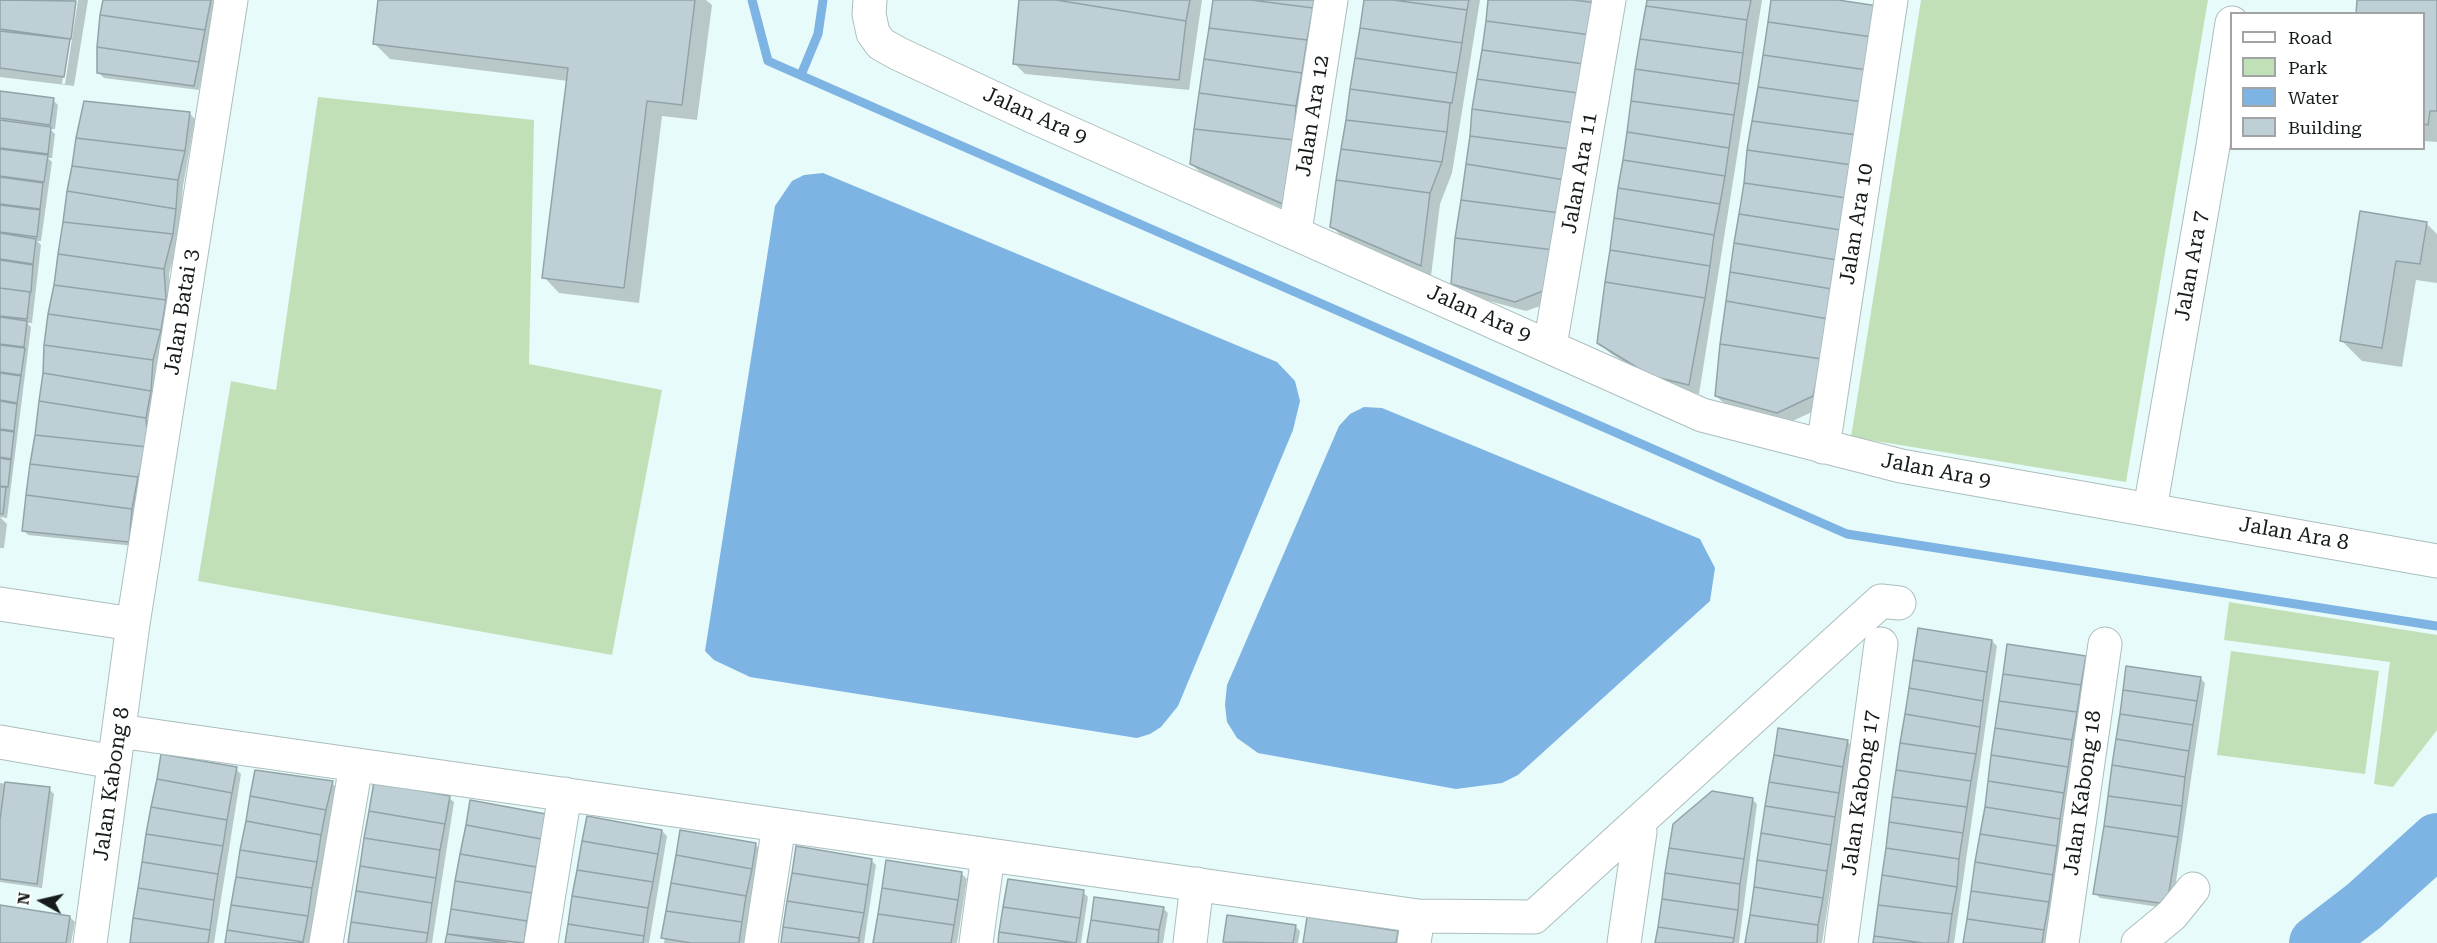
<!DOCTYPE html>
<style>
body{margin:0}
#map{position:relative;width:2437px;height:943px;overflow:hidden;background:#e7fbfa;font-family:"Roboto Serif",serif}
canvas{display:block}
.legend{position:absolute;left:2230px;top:12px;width:195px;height:138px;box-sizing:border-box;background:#fff;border:2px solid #a1a4a4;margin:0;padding:8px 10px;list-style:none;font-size:18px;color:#151c1b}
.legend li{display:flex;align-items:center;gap:12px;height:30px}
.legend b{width:30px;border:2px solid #a1a4a4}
.north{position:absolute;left:12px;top:871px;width:60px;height:60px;-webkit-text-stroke:4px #fff;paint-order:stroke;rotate:278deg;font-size:16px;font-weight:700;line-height:24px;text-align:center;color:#151c1b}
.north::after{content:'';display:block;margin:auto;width:21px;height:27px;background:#151c1b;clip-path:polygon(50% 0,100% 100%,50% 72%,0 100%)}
</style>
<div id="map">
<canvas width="2437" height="943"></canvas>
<ul class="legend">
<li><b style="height:8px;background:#fff"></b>Road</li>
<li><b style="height:16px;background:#c2e0b7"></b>Park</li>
<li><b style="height:16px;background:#7db4e4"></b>Water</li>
<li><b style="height:16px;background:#bed0d6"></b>Building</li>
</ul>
<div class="north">N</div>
</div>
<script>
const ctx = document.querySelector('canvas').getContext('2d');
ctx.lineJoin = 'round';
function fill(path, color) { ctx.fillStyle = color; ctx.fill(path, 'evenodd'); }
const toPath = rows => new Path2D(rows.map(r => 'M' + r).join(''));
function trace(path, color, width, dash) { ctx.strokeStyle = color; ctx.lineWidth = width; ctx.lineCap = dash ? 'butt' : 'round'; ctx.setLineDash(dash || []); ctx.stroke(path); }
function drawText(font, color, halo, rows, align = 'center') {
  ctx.font = font + ' "Roboto Serif",serif'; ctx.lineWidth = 5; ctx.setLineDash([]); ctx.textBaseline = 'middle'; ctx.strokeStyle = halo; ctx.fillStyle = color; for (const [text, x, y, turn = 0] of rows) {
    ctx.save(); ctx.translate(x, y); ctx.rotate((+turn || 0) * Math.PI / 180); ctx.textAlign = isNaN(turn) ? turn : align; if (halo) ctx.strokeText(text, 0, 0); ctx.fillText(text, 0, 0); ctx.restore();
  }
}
fill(toPath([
 [1921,0,2208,0,2126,482,1851,437],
 [318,97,534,120,529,364,662,390,612,655,198,581,231,381,276,390],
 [2229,602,2437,635,2437,730,2393,787,2374,784,2390,662,2224,640],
 [2231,651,2379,671,2365,774,2217,755]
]), '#c2e0b7');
fill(toPath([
 [823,173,1277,362,1295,381,1300,401,1293,430,1178,706,1161,727,1150,734,1137,738,750,677,714,660,705,651,775,206,792,181,804,175],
 [1364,407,1382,408,1700,539,1715,568,1710,601,1518,775,1502,783,1456,789,1258,753,1237,738,1227,722,1225,705,1227,685,1339,426,1350,414]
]), '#7db4e4');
fill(toPath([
 [0,0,75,0,62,84,65,84,78,0,88,0,74,86,0,77],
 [104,0,217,0,199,90,104,78,99,73],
 [380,0,706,0,712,5,697,120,662,116,639,303,559,293,544,277,568,81,390,59,374,43],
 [1020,0,1202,0,1189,90,1025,74,1015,64],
 [1215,0,1326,0,1293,213,1202,174,1191,164],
 [1365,0,1480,0,1452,173,1440,204,1431,276,1342,237,1332,226],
 [1490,0,1608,0,1558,300,1526,311,1463,294,1452,283],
 [1648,0,1762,0,1699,394,1663,386,1610,353,1599,342],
 [1773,0,1828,0,1823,407,1788,423,1727,406,1716,396],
 [2359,0,2437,0,2437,142,2424,141,2424,14],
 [0,92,53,100,58,105,55,129,50,129,55,134,52,158,48,158,52,162,41,241,37,241,41,245,32,323,27,323,31,327,7,518,0,517,7,524,4,548,0,548],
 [85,103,190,114,195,119,183,186,178,240,169,274,170,306,134,546,28,535,23,530,50,314],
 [2362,213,2426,223,2437,234,2437,283,2416,280,2402,367,2362,361,2342,341],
 [1992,641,1997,646,1954,943,1874,943],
 [2009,646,2085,658,2090,663,2047,943,1965,943],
 [2200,678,2205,683,2172,909,2100,898,2095,893],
 [1847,741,1852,746,1822,943,1747,943],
 [236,769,241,774,214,943,132,943],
 [0,783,49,789,54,794,42,888,0,882],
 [332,783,337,788,311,943,227,943],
 [449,798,454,802,432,943,351,943],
 [1752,799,1757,804,1739,943,1657,943],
 [471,802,545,815,530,943,449,943],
 [662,831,667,836,649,943,568,943],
 [681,832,756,845,760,850,745,943,664,943],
 [871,860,876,865,864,943,783,943],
 [962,874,967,879,957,943,875,943],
 [1009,880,1083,892,1088,897,1081,943,1000,943],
 [0,907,70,917,75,922,71,943,0,943],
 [1163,908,1168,913,1163,943,1089,943],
 [1228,916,1295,926,1300,931,1298,943,1224,943]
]), '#0003');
trace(toPath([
 [752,0,768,61,1847,534,2437,626],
 [801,75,818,34,823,0]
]), '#7db4e4', 9);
trace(toPath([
 [2316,943,2364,906,2437,840]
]), '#7db4e4', 54);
const building = toPath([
 [0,0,76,1,71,39,0,29,0,0],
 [103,0,211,0,205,30,100,15,103,0],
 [378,0,695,0,682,105,647,101,624,288,542,278,568,68,373,44,378,0],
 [1019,0,1056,0,1186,21,1179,80,1013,64,1019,0],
 [1056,0,1190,0,1186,21,1056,0],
 [1213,0,1251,0,1313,8,1307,40,1209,28,1213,0],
 [1251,0,1314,0,1313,8,1251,0],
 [1364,0,1393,0,1467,10,1462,43,1360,28,1364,0],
 [1393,0,1469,0,1467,10,1393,0],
 [1488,0,1573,0,1597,3,1591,35,1486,21,1488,0],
 [1647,0,1751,0,1747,20,1646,6,1647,0],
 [1771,0,1838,0,1878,6,1872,37,1768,22,1771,0],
 [2357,0,2437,0,2437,111,2430,111,2428,125,2424,124,2424,14,2356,14,2357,0],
 [1646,6,1747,20,1743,53,1640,39,1646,6],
 [100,15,205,30,199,62,97,47,100,15],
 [1486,21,1591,35,1584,64,1482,50,1486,21],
 [1768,22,1872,37,1867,70,1763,55,1768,22],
 [1209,28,1307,40,1302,73,1204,59,1209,28],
 [1360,28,1462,43,1457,73,1355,58,1360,28],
 [0,31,70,39,64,77,0,68,0,31],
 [1640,39,1743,53,1739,84,1635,69,1640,39],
 [97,47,199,62,194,86,97,73,97,47],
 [1482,50,1584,64,1578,93,1477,79,1482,50],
 [1763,55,1867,70,1863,102,1758,87,1763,55],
 [1355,58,1457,73,1452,103,1350,89,1355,58],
 [1204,59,1302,73,1296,106,1199,93,1204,59],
 [1635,69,1739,84,1734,115,1631,101,1635,69],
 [1477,79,1578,93,1574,123,1472,109,1477,79],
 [1758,87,1863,102,1857,135,1752,121,1758,87],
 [1350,89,1450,103,1447,132,1346,120,1350,89],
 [0,91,54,98,50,125,0,118,0,91],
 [1199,93,1296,106,1294,140,1194,129,1199,93],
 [84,101,190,112,185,151,76,138,84,101],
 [1631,101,1734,115,1729,148,1627,132,1631,101],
 [1472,109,1574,123,1570,149,1470,136,1472,109],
 [0,120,51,127,48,154,0,148,0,120],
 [1346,120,1447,132,1442,162,1341,149,1346,120],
 [1752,121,1857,135,1852,165,1747,150,1752,121],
 [1194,129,1294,140,1283,204,1190,164,1194,129],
 [1627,132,1729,148,1725,176,1623,160,1627,132],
 [1470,136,1570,149,1565,180,1466,164,1470,136],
 [76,138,185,151,178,180,72,166,76,138],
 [0,149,48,155,44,182,0,176,0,149],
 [1341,149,1442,162,1430,193,1336,180,1341,149],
 [1747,150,1852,165,1847,198,1744,183,1747,150],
 [1623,160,1725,176,1720,204,1618,188,1623,160],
 [1466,164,1565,180,1560,213,1461,200,1466,164],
 [72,166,178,180,176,209,67,191,72,166],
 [0,177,43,183,40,209,0,204,0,177],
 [1336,180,1430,193,1421,266,1330,227,1336,180],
 [1744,183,1847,198,1841,230,1739,214,1744,183],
 [1618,188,1720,204,1714,235,1614,218,1618,188],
 [67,191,176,209,173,234,63,222,67,191],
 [1461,200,1560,213,1554,250,1455,238,1461,200],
 [0,205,40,210,37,237,0,232,0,205],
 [2360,211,2427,222,2420,264,2396,261,2382,348,2340,341,2360,211],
 [1739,214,1841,230,1837,260,1734,243,1739,214],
 [1614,218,1714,235,1710,266,1610,250,1614,218],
 [63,222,173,234,164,269,58,254,63,222],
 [0,233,36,239,33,264,0,259,0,233],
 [1455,238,1554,250,1548,289,1515,302,1451,284,1455,238],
 [1734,243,1837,260,1832,289,1730,272,1734,243],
 [1610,250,1710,266,1705,298,1605,282,1610,250],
 [58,254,164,269,166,300,54,285,58,254],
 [0,260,33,265,31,292,0,288,0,260],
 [1730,272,1832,289,1828,319,1726,301,1730,272],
 [1605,282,1705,298,1689,385,1651,376,1597,343,1605,282],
 [54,285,166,300,161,330,48,314,54,285],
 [0,288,30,292,27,319,0,316,0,288],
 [1726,301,1828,319,1822,359,1720,344,1726,301],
 [48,314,161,330,153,360,44,345,48,314],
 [0,317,27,321,24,347,0,344,0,317],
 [1720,344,1822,359,1813,396,1777,413,1715,396,1720,344],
 [0,345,25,348,21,375,0,372,0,345],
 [44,345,153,360,151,391,43,373,44,345],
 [0,373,21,376,17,403,0,400,0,373],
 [43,373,151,391,146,418,39,401,43,373],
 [0,401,17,404,14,431,0,429,0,401],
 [39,401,146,418,148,447,35,435,39,401],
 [0,430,14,432,11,459,0,457,0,430],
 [35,435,148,447,138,477,30,464,35,435],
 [0,458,11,460,8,487,0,486,0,458],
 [30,464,138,477,132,509,26,495,30,464],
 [0,487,6,487,3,514,0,514,0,487],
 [26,495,132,509,129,542,22,531,26,495],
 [1918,628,1992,640,1987,672,1913,660,1918,628],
 [2007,644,2086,656,2081,685,2003,674,2007,644],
 [1913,660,1987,672,1983,701,1909,688,1913,660],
 [2126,666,2201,677,2197,701,2123,690,2126,666],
 [2003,674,2081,685,2077,712,1999,701,2003,674],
 [1909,688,1983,701,1980,727,1905,714,1909,688],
 [2123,690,2197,701,2193,725,2120,714,2123,690],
 [1999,701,2077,712,2072,740,1995,728,1999,701],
 [1905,714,1980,727,1976,754,1900,743,1905,714],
 [2120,714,2193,725,2189,751,2116,739,2120,714],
 [1778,728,1848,740,1843,767,1774,755,1778,728],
 [1995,728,2072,740,2068,767,1991,755,1995,728],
 [2116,739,2189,751,2185,777,2112,765,2116,739],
 [1900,743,1976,754,1971,781,1896,770,1900,743],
 [161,754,237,767,232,793,157,779,161,754],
 [1774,755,1843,767,1839,793,1769,782,1774,755],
 [1991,755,2068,767,2064,793,1988,781,1991,755],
 [2112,765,2185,777,2182,806,2108,796,2112,765],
 [255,770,333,781,326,810,250,796,255,770],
 [1896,770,1971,781,1967,807,1892,797,1896,770],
 [157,779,232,793,227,820,151,807,157,779],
 [1988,781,2064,793,2060,819,1985,807,1988,781],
 [5,782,50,787,37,884,0,879,0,820,5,782],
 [374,782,450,796,445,824,369,811,374,782],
 [1769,782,1839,793,1835,817,1765,806,1769,782],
 [1712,791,1753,798,1744,859,1669,848,1673,824,1712,791],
 [250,796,326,810,321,835,246,821,250,796],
 [2108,796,2182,806,2178,837,2104,826,2108,796],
 [1892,797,1967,807,1963,833,1889,822,1892,797],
 [470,800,546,814,541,839,466,825,470,800],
 [1765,806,1835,817,1831,845,1761,833,1765,806],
 [151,807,227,820,223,846,146,834,151,807],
 [1985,807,2060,819,2057,846,1980,834,1985,807],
 [369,811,445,824,440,850,364,838,369,811],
 [587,816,662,830,658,854,582,841,587,816],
 [246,821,321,835,317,862,240,850,246,821],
 [1889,822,1963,833,1959,859,1886,848,1889,822],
 [466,825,541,839,536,867,460,854,466,825],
 [2104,826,2178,837,2167,904,2093,894,2104,826],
 [680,830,756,843,752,869,676,855,680,830],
 [1761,833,1831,845,1827,871,1757,860,1761,833],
 [146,834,223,846,218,874,142,862,146,834],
 [1980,834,2057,846,2053,875,1975,862,1980,834],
 [364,838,440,850,436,878,360,866,364,838],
 [582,841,658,854,653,882,577,870,582,841],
 [796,846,872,859,868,885,792,873,796,846],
 [1669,848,1744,859,1740,884,1665,873,1669,848],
 [1886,848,1959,859,1957,887,1882,875,1886,848],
 [240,850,317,862,312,888,236,877,240,850],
 [460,854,536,867,532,893,455,881,460,854],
 [676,855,752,869,746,896,671,883,676,855],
 [886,860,962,872,958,900,882,888,886,860],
 [1757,860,1827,871,1823,898,1754,887,1757,860],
 [142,862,218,874,214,900,138,888,142,862],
 [1975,862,2053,875,2049,902,1971,891,1975,862],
 [360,866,436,878,432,903,356,891,360,866],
 [577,870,653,882,648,908,572,896,577,870],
 [792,873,868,885,864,913,787,901,792,873],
 [1665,873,1740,884,1738,910,1662,899,1665,873],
 [1882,875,1957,887,1952,914,1878,905,1882,875],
 [236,877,312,888,308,916,231,905,236,877],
 [1008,879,1084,890,1080,918,1003,907,1008,879],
 [455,881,532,893,527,921,451,909,455,881],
 [671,883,746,896,742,922,666,911,671,883],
 [1754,887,1823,898,1818,925,1750,915,1754,887],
 [138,888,214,900,210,930,133,918,138,888],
 [882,888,958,900,954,925,878,914,882,888],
 [356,891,432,903,428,933,351,922,356,891],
 [1971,891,2049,902,2044,930,1967,919,1971,891],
 [572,896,648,908,644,936,568,924,572,896],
 [1094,897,1164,907,1159,930,1091,920,1094,897],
 [1662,899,1738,910,1734,938,1658,927,1662,899],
 [787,901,864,913,859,938,783,927,787,901],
 [0,905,70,916,66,943,0,943,0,905],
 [231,905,308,916,303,942,227,930,231,905],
 [1878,905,1952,914,1948,943,1923,943,1874,936,1878,905],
 [1003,907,1080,918,1076,943,999,932,1003,907],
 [451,909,527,921,524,943,447,934,451,909],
 [666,911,742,922,739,943,691,943,661,938,666,911],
 [878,914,954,925,951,943,873,943,878,914],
 [1227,915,1296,925,1293,943,1223,942,1227,915],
 [1750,915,1818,925,1817,943,1745,943,1750,915],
 [1307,917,1398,931,1396,943,1303,943,1307,917],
 [133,918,210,930,208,943,130,943,133,918],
 [1967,919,2044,930,2042,943,1963,943,1967,919],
 [1091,920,1159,930,1158,943,1087,943,1091,920],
 [351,922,428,933,426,943,348,943,351,922],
 [568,924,644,936,643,943,565,943,568,924],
 [783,927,859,938,859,943,781,943,783,927],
 [1658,927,1734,938,1733,943,1655,943,1658,927],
 [227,930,303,942,303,943,225,943,227,930],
 [999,932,1074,943,998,943,999,932],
 [447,934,506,943,445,943,447,934],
 [1874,936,1923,943,1873,943,1874,936]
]);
fill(building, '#bed0d6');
trace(building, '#92a3a8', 1.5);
const street = toPath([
 [870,0,869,14,873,33,881,44,899,54,1032,116,1702,415,1901,466,2437,561],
 [1295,231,1331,0],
 [1550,346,1609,0],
 [1823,447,1891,0],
 [2150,509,2213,146,2232,23],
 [0,604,133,624],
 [119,731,1418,916,1534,917,1881,601,1899,603],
 [0,742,114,762],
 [90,943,133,624,231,0],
 [326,943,356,765],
 [541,943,565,794],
 [761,943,779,825],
 [976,943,988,855],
 [1190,943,1197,884],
 [1414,943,1418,916],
 [1624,943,1640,832],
 [1841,943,1881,644],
 [2062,943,2105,644],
 [2138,943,2172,915,2193,889]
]);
trace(street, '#abbebd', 35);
trace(street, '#fff', 33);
drawText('21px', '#151c1b', '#fff', [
 ["Jalan Ara 9",1035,116,24],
 ["Jalan Ara 12",1313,116,-81],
 ["Jalan Ara 11",1580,173,-80],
 ["Jalan Ara 10",1857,224,-81],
 ["Jalan Ara 7",2192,266,-80],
 ["Jalan Batai 3",182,312,-81],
 ["Jalan Ara 9",1479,314,24],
 ["Jalan Ara 9",1936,471,11],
 ["Jalan Ara 8",2294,534,10],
 ["Jalan Kabong 8",112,784,-82],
 ["Jalan Kabong 17",1861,793,-82],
 ["Jalan Kabong 18",2083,793,-82]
]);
</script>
